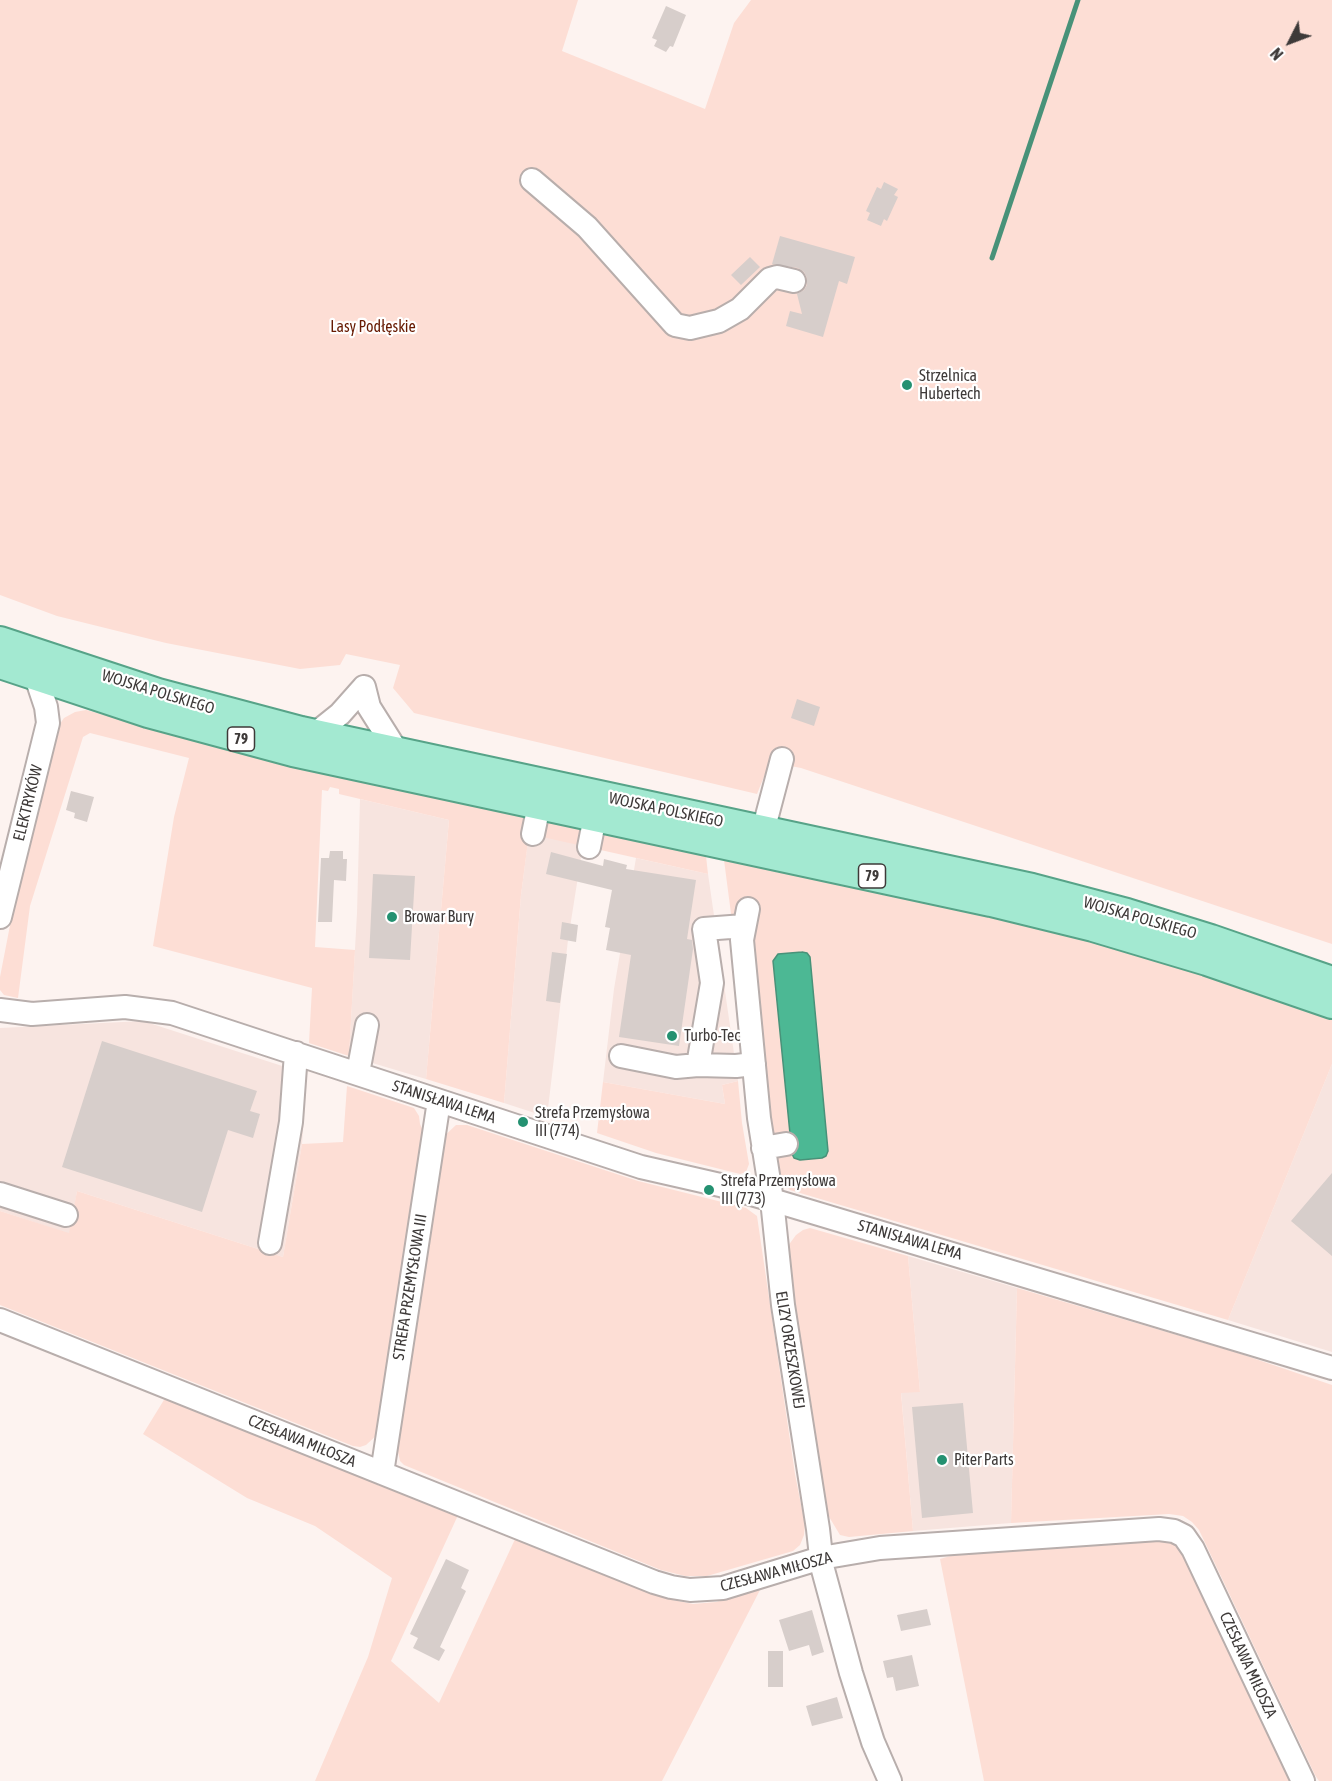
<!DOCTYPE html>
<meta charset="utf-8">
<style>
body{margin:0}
#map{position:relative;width:1332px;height:1781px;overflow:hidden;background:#fdf3f0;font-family:"Asap Condensed",sans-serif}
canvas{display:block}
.north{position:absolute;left:1260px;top:12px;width:60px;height:60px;-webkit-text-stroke:4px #fff;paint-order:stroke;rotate:228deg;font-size:16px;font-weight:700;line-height:24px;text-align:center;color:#3e3a39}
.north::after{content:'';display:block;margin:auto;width:21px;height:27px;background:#3e3a39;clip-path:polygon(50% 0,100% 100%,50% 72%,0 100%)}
</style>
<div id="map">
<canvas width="1332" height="1781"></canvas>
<div class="north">N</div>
</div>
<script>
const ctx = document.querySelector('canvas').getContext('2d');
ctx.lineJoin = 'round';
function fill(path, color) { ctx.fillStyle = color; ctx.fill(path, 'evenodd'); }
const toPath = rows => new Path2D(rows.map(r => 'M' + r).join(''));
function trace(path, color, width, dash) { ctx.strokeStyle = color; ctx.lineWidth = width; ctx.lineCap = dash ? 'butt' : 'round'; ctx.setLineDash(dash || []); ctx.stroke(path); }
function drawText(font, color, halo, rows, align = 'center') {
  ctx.font = font + ' "Asap Condensed",sans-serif'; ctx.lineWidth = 4.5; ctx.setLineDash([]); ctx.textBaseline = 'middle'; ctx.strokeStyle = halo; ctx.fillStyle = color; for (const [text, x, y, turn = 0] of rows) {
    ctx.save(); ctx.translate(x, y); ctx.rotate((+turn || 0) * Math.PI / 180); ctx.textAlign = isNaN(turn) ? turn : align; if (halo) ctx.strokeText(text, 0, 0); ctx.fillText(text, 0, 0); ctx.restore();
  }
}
fill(toPath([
 [360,799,449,820,426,1079,349,1056,357,913],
 [529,833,583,845,568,940,547,1117,504,1103,521,895],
 [636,858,708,874,738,1081,722,1085,725,1104,603,1082,614,989],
 [143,1021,307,1074,302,1144,283,1257,77,1191,70,1234,0,1211,0,1028],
 [1332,1064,1332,1352,1228,1320],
 [908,1256,1017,1288,1011,1523,913,1531,901,1392,920,1392]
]), '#f7e4df');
fill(toPath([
 [0,0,578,0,562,51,705,109,734,23,751,0,1332,0,1332,944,801,768,770,762,757,794,414,713,393,688,400,665,346,654,340,665,300,669,166,643,57,616,0,595],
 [86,710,285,764,706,856,708,874,529,834,521,895,504,1103,426,1079,449,820,339,794,339,789,330,787,328,791,322,790,315,947,355,950,349,1056,309,1043,312,988,153,946,174,817,189,758,90,733,83,737,30,906,18,998,4,995,0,990,0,977,31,817,53,734,64,718,75,712],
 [724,860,1045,929,1206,975,1332,1019,1332,1064,1228,1320,790,1190,784,1184,780,1176,776,1155,764,1139,751,1067],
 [738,1081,742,1123,749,1164,746,1172,740,1174,656,1153,597,1133,603,1082,725,1104,722,1085],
 [347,1086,414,1108,419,1116,420,1124,424,1133,378,1434,366,1445,360,1447,353,1446,0,1305,0,1211,69,1233,77,1191,283,1257,302,1144,343,1142],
 [456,1125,467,1125,638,1181,746,1208,757,1216,795,1474,805,1525,804,1535,800,1545,793,1551,707,1576,685,1576,661,1570,404,1465,400,1461,395,1438,440,1140],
 [810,1228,908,1256,920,1392,901,1393,913,1531,849,1537,840,1535,825,1510,785,1250,796,1235,803,1230],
 [1017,1288,1235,1352,1332,1385,1332,1781,1319,1781,1315,1775,1199,1530,1192,1522,1183,1516,1169,1514,1011,1523],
 [167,1395,459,1513,391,1661,439,1703,516,1537,637,1587,673,1600,693,1604,716,1602,761,1588,662,1781,315,1781,368,1657,392,1578,315,1526,247,1498,143,1434],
 [1156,1538,1174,1542,1181,1548,1293,1781,984,1781,940,1559,971,1550]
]), '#fdded5');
const water = toPath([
 [802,952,807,953,810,957,828,1151,826,1156,822,1158,800,1160,794,1158,792,1154,773,961,778,954,802,952]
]);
fill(water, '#4cb894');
trace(water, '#489279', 1.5);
trace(toPath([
 [992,258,1078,0]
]), '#489279', 5);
fill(toPath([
 [666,6,686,15,673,47,670,46,666,52,654,46,657,40,652,38],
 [884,182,898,189,894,195,898,197,887,221,884,219,881,226,867,220,870,213,866,211,877,187,881,189],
 [780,236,855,257,847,284,839,281,823,337,786,326,790,311,802,314,797,294,804,290,807,285,807,278,804,272,798,268,772,264],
 [750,257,760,267,741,285,731,275],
 [797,699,820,707,814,726,791,718],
 [71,791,94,797,87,822,74,818,75,813,66,810],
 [330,851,343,851,343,859,347,859,346,881,334,880,332,922,318,922,321,858,329,858],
 [551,852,603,866,604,859,627,865,626,869,696,880,687,939,692,940,693,949,679,1046,619,1037,631,955,606,950,610,928,605,927,612,890,546,874],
 [373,874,415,876,410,960,369,958],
 [562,922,578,925,576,942,560,939],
 [552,952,567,954,560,1003,546,1001],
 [102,1041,257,1091,250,1111,260,1114,253,1138,228,1130,202,1212,62,1167],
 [1332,1173,1332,1256,1291,1221],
 [963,1403,973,1513,922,1518,912,1407],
 [446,1559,469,1570,461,1588,466,1591,440,1647,445,1650,439,1661,413,1648,418,1638,410,1634],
 [927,1609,931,1625,901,1631,897,1615],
 [812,1610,824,1652,812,1656,809,1645,789,1651,779,1620],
 [768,1651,783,1651,783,1687,768,1687],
 [912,1655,919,1686,896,1691,893,1677,887,1678,883,1661],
 [837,1697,843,1718,812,1726,806,1706]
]), '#d7cecb');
const minor = toPath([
 [532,180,587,227,675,325,690,328,719,321,740,309,770,279,777,277,794,281],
 [364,687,369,707,398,753],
 [315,734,340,714,364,687],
 [763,831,782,759],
 [533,834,539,805],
 [589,847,595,817],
 [748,909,742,940,759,1118,772,1200,783,1305,818,1529,822,1566,851,1673,873,1742,890,1781],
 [0,917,48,723,46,707,36,677],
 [744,926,704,929,712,983,698,1065,736,1066,754,1064],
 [0,1010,32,1014,125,1007,172,1013,641,1167,720,1185,772,1200,1332,1368],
 [621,1056,676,1067,698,1065],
 [358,1073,367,1025],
 [763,1148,786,1144],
 [0,1194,66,1215],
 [270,1243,291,1122,296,1053],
 [0,1320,654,1582,671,1587,690,1590,723,1588,821,1558,880,1548,1159,1529,1174,1531,1184,1536,1193,1549,1303,1781],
 [382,1473,439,1101]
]);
const major = toPath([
 [0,641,158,693,301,731,1032,888,1127,913,1211,939,1332,981],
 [0,664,148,713,293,752,991,902,1093,927,1207,961,1332,1004]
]);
trace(minor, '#b8aeac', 26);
trace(major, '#57a388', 32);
trace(minor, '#fff', 22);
trace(major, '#a3e9d1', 28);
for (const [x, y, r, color] of [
 [907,385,6,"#249171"],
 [392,917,6,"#249171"],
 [672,1036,6,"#249171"],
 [523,1122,6,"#249171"],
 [709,1190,6,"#249171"],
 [942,1460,6,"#249171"]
]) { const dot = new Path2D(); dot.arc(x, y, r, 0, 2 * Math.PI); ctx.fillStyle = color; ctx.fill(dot); trace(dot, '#fff', 2); }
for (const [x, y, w] of [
 [241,739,27],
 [872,876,27]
]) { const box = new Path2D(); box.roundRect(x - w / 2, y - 12, w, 24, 4.5); ctx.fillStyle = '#fff'; ctx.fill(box); trace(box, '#3e3a39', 1.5); }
drawText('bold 15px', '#3e3a39', null, [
 ["79",241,739],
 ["79",872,876]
]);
drawText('16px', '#671a02', '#fff', [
 ["Lasy Podłęskie",373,327]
]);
drawText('16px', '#3e3a39', '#fff', [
 ["Strzelnica",919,376],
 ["Hubertech",919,394],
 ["Browar Bury",404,917],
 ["Turbo-Tec",684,1036],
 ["Strefa Przemysłowa",535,1113],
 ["III (774)",535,1131],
 ["Strefa Przemysłowa",721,1181],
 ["III (773)",721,1199],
 ["Piter Parts",954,1460]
], 'left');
drawText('16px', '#3e3a39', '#fff', [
 ["WOJSKA POLSKIEGO",158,692,17],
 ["ELEKTRYKÓW",28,803,-76],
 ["WOJSKA POLSKIEGO",666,810,12],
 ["WOJSKA POLSKIEGO",1140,918,16],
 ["STANISŁAWA LEMA",444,1102,18],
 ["STANISŁAWA LEMA",910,1240,16],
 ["STREFA PRZEMYSŁOWA III",410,1287,-81],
 ["ELIZY ORZESZKOWEJ",790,1350,81],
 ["CZESŁAWA MIŁOSZA",302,1441,22],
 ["CZESŁAWA MIŁOSZA",776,1572,-15],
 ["CZESŁAWA MIŁOSZA",1248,1665,65]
]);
</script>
